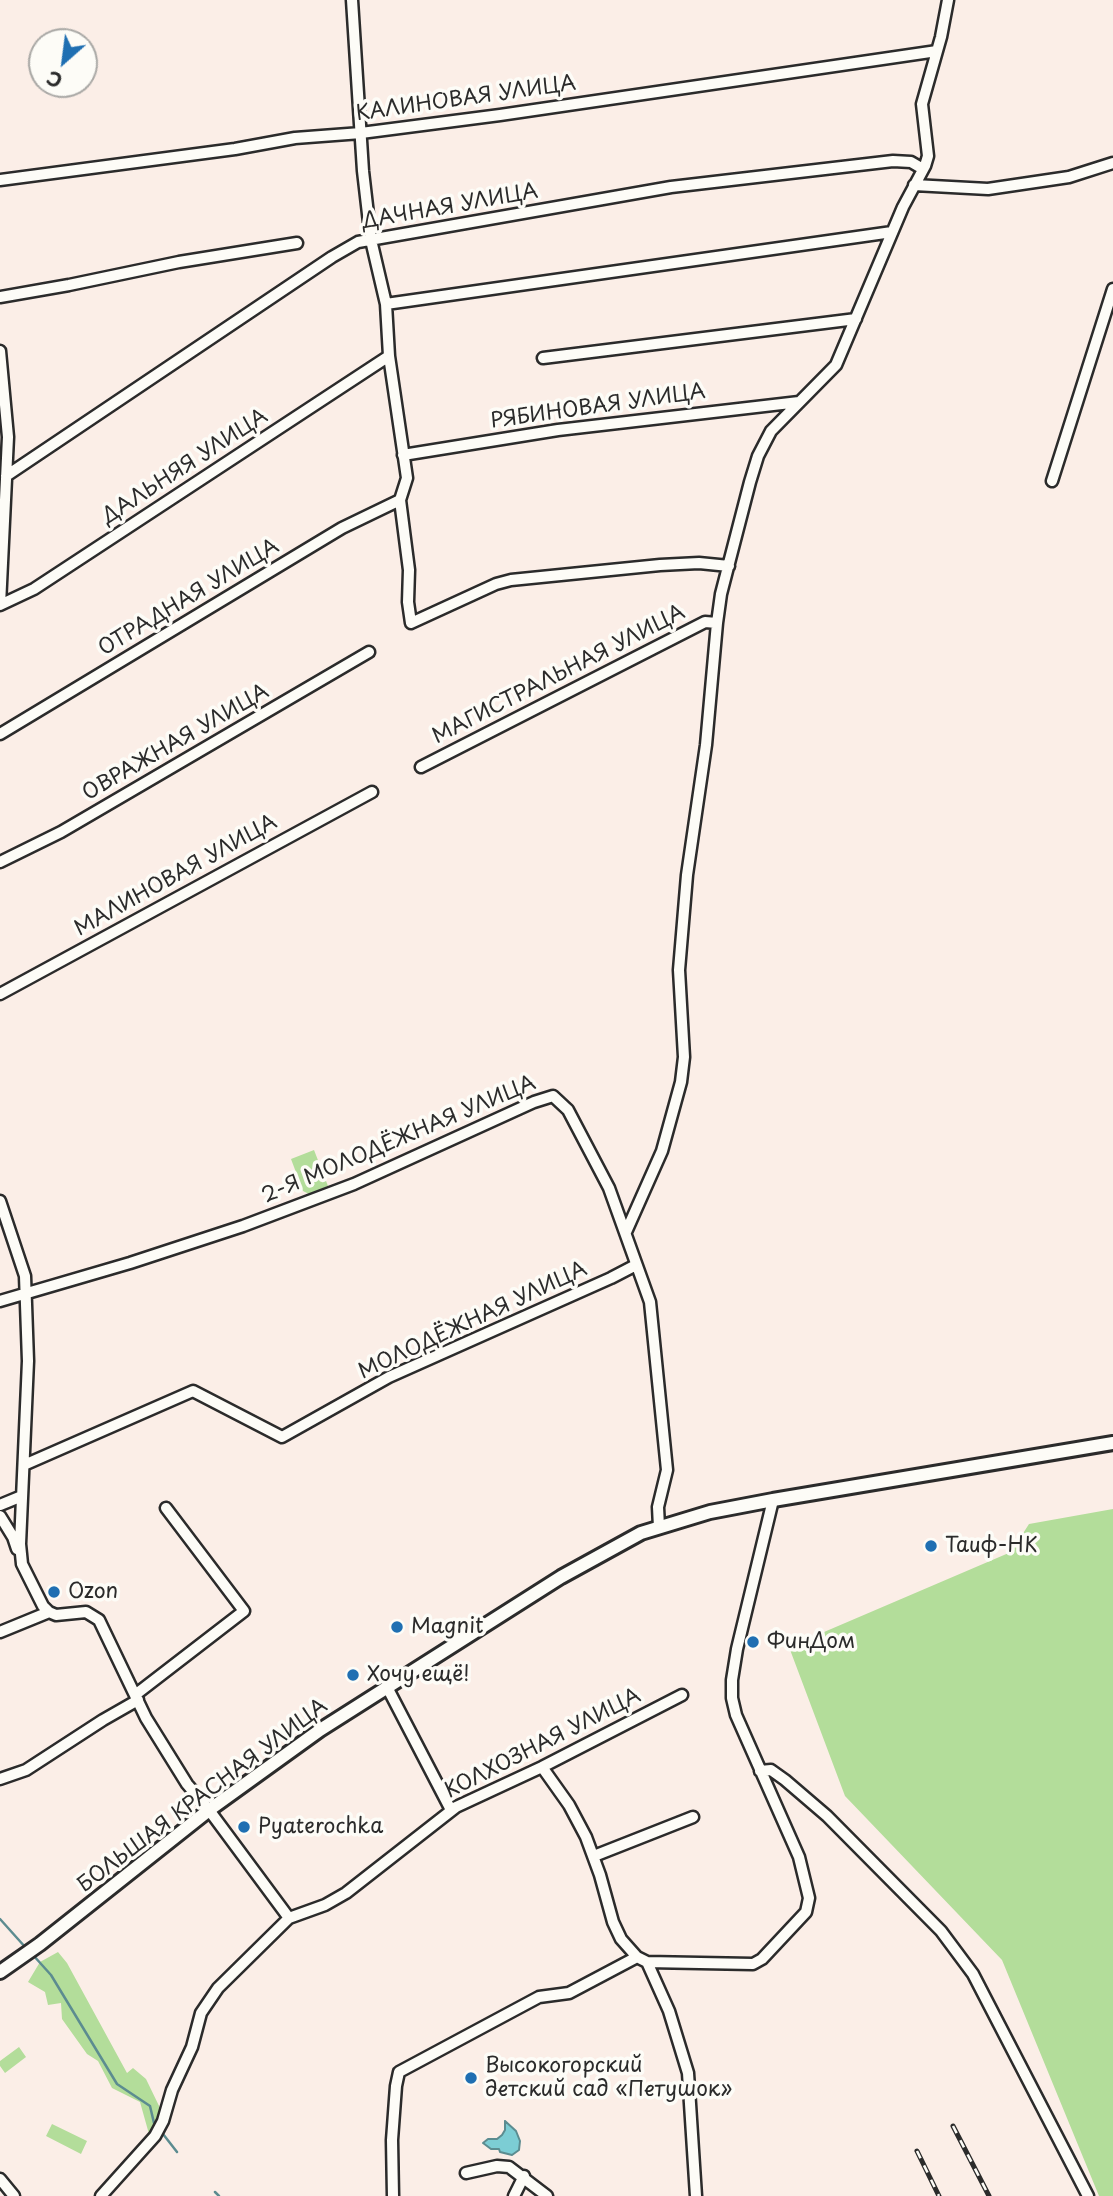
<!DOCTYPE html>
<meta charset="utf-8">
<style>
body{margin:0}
#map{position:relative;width:1113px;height:2196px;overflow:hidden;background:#fbeee7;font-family:"Playpen Sans",sans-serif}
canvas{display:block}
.north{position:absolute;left:28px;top:28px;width:70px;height:70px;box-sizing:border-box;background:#fdfcf7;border:2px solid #a9a8a5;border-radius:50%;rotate:208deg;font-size:19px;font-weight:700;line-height:28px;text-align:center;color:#2b2b2b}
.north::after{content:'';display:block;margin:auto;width:24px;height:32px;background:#1f6fb2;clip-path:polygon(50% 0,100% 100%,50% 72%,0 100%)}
</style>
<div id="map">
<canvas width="1113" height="2196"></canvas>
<div class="north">С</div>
</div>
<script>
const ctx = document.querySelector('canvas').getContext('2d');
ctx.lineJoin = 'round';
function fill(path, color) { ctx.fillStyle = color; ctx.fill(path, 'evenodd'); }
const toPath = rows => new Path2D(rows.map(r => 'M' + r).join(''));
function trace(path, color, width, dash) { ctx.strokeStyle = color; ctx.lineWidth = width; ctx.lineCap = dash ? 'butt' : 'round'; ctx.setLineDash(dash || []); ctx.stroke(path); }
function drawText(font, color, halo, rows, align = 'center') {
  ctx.font = font + ' "Playpen Sans",sans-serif'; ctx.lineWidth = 7; ctx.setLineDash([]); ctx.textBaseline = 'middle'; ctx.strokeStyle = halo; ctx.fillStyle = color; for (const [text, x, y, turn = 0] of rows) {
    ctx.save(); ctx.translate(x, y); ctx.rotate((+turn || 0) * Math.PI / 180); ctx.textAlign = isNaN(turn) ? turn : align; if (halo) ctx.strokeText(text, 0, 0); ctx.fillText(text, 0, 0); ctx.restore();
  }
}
fill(toPath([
 [314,1150,328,1186,309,1194,303,1191,291,1159],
 [1113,1509,1113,2196,1099,2196,1002,1960,845,1796,789,1647,1011,1552,1029,1524],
 [58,1952,67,1963,127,2073,133,2068,146,2079,161,2110,158,2122,149,2134,140,2102,112,2088,98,2061,87,2054,62,2019,61,2003,48,2005,45,1992,28,1982,40,1962],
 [19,2047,26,2057,5,2073,0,2066,0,2061],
 [52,2124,87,2141,81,2154,46,2136]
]), '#b3dd9a');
const water = toPath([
 [505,2121,516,2131,520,2141,519,2150,512,2155,500,2152,499,2149,491,2149,483,2143,488,2139,497,2139,502,2135,505,2130,505,2121]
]);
fill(water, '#7ccdd4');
trace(water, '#5c8c90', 2);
trace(toPath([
 [0,1919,26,1948],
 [33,1955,51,1975,117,2084,150,2106,154,2123],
 [163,2134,177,2152],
 [215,2192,219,2196]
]), '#5c8c90', 2.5);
const minor = toPath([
 [352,0,363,171,371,240,386,304,389,356,407,478,400,500,409,570,408,602,411,623,496,584,511,580,660,565,699,563,729,566],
 [0,180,235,149,295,138,361,133,500,115,937,51],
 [914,185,988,189,1069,177,1113,163],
 [0,297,69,285,179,262,297,243],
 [386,304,892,232],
 [0,351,8,437,0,605],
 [543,358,856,319],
 [403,455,558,430,799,402],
 [6,476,332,257,358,242,671,187,893,161,911,162,923,169],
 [1052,481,1113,289],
 [0,605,34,589,389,356],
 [0,734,342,528,400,500],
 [421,767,705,622,717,623],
 [0,862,61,832,369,652],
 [0,994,372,792],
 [0,1201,25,1276,28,1361,20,1544,22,1564,43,1606,49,1612],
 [626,1232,662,1151,681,1082,684,1057,679,970,687,875,706,745,717,623,721,594,750,482,758,456,771,431,836,365,903,207,925,166,928,156,922,104,941,37,948,0],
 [0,1301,130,1263,243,1226,354,1184,534,1102,553,1096,568,1110,609,1188,650,1302,667,1470,658,1507,659,1527],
 [24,1465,193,1391,282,1437,389,1377,611,1278,636,1265],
 [0,1505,22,1496],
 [0,1516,13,1537,17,1549],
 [0,1632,49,1612,56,1615,86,1612,99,1620,146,1718,187,1784,209,1810,289,1918],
 [387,1687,451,1810],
 [135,1695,244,1611,166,1508],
 [542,1767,569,1805,586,1837,600,1875,613,1922,621,1939,637,1957,647,1962,669,2011,688,2073,696,2196],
 [760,1771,771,1770,785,1780,827,1816,941,1931,973,1974,1088,2196],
 [0,1779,26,1770,103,1720,138,1700],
 [594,1856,693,1817],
 [647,1962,753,1964,762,1959,806,1912,809,1898,799,1857,736,1715,732,1698,732,1680,737,1649,773,1500],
 [466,2173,497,2166,509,2167,547,2196],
 [0,2179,14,2196],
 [101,2196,155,2136,163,2121,172,2090,192,2047,201,2013,218,1988,289,1918,325,1905,346,1893,456,1807,542,1767,682,1695],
 [393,2196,392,2140,396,2086,399,2072,539,1997,569,1993,637,1957],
 [514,2196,524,2176]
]);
const major = toPath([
 [0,1972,40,1944,209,1810,320,1730,561,1577,641,1533,710,1512,773,1500,1113,1443]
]);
trace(minor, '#2b2b2b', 15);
trace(major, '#2b2b2b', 18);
trace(minor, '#fdfcf7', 10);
trace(major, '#fdfcf7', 12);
const rail = toPath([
 [953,2126,989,2196],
 [917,2151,939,2196]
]);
trace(rail, '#2b2b2b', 5);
trace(rail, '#fdfcf7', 2.5, [8]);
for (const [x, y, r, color] of [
 [931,1546,7,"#1f6fb2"],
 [54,1592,7,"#1f6fb2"],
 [397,1627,7,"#1f6fb2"],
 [753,1642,7,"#1f6fb2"],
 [353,1675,7,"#1f6fb2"],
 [244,1827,7,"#1f6fb2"],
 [471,2078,7,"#1f6fb2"]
]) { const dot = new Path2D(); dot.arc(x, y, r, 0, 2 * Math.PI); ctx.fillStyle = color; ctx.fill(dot); trace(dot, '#fdfcf7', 2.5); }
drawText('21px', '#2b2b2b', '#fdfcf7', [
 ["КАЛИНОВАЯ УЛИЦА",466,99,-8],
 ["ДАЧНАЯ УЛИЦА",450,207,-10],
 ["РЯБИНОВАЯ УЛИЦА",598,407,-8],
 ["ДАЛЬНЯЯ УЛИЦА",185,467,-33],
 ["ОТРАДНАЯ УЛИЦА",189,598,-31],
 ["МАГИСТРАЛЬНАЯ УЛИЦА",559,675,-27],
 ["ОВРАЖНАЯ УЛИЦА",176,743,-30],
 ["МАЛИНОВАЯ УЛИЦА",176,876,-29],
 ["2-Я МОЛОДЁЖНАЯ УЛИЦА",399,1140,-23],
 ["МОЛОДЁЖНАЯ УЛИЦА",473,1321,-25],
 ["КОЛХОЗНАЯ УЛИЦА",543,1744,-27],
 ["БОЛЬШАЯ КРАСНАЯ УЛИЦА",203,1796,-37]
]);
drawText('21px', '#2b2b2b', '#fdfcf7', [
 ["Таиф-НК",945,1546],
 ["Ozon",68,1592],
 ["Magnit",411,1627],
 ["ФинДом",767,1642],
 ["Хочу ещё!",367,1675],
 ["Pyaterochka",258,1827],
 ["Высокогорский",485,2066],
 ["детский сад «Петушок»",485,2090]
], 'left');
</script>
